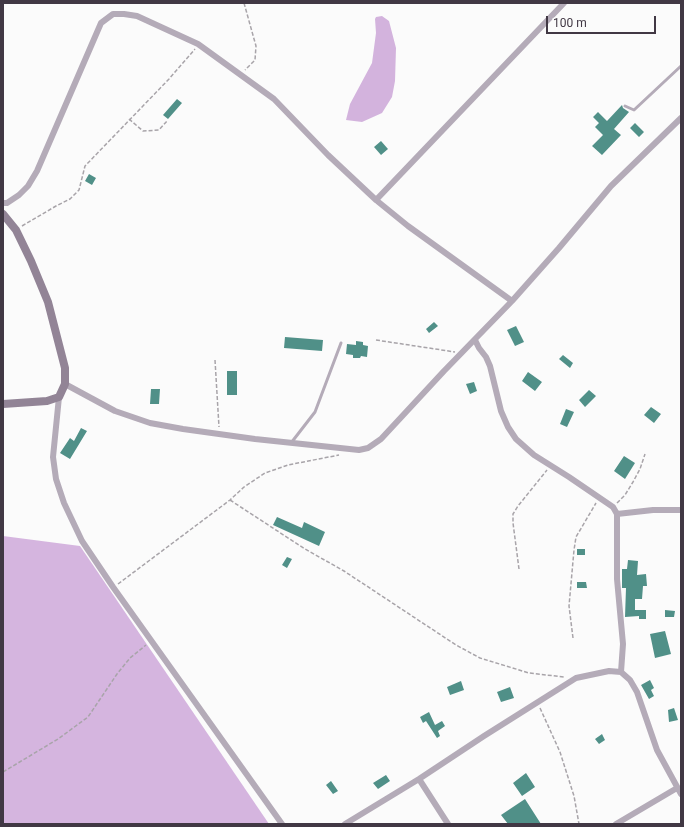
<!DOCTYPE html>
<style>
body{margin:0}
#map{position:relative;width:684px;height:827px;overflow:hidden;background:#fbfbfb;font-family:Roboto,sans-serif}
canvas{display:block}
.frame{position:absolute;inset:0;border:4px solid #413844;pointer-events:none}
.scale{position:absolute;left:546px;top:16px;width:110px;height:18px;box-sizing:border-box;border:2px solid #413844;border-top:0;padding-left:5px;font-size:12px;line-height:14px;white-space:nowrap;color:#413844;-webkit-text-stroke:3px #fbfbfb;paint-order:stroke}
</style>
<div id="map">
<canvas width="684" height="827"></canvas>
<div class="frame"></div>
<div class="scale">100 m</div>
</div>
<script>
const ctx = document.querySelector('canvas').getContext('2d');
ctx.lineJoin = 'round';
function fill(path, color) { ctx.fillStyle = color; ctx.fill(path, 'evenodd'); }
const toPath = rows => new Path2D(rows.map(r => 'M' + r).join(''));
function trace(path, color, width, dash) { ctx.strokeStyle = color; ctx.lineWidth = width; ctx.lineCap = dash ? 'butt' : 'round'; ctx.setLineDash(dash || []); ctx.stroke(path); }
fill(toPath([
 [3,536,80,546,269,824,3,824]
]), '#d5b5df');
fill(toPath([
 [382,16,389,21,396,48,395,81,392,97,382,113,362,122,346,120,350,104,372,63,376,33,375,19,376,17]
]), '#d3b3dd');
fill(toPath([
 [177,99,182,103,168,119,163,115],
 [622,105,623,108,629,112,614,129,621,135,602,155,592,146,603,135,595,127,599,123,593,117,598,112,607,121],
 [635,123,644,132,639,137,630,128],
 [381,141,388,149,381,155,374,147],
 [89,174,96,178,92,185,85,181],
 [434,322,438,326,429,333,426,329],
 [516,326,524,342,515,346,507,330],
 [285,337,323,340,322,351,284,348],
 [356,341,363,342,363,345,368,346,367,357,361,356,360,358,353,358,353,355,346,354,347,344,356,345],
 [563,355,573,363,570,368,559,359],
 [227,371,237,371,237,395,227,395],
 [528,372,542,382,535,391,522,381],
 [474,382,477,391,470,394,466,384],
 [151,389,160,389,159,404,150,404],
 [589,390,596,396,585,407,579,400],
 [651,407,661,414,654,423,644,415],
 [566,409,574,412,567,427,560,424],
 [81,428,87,431,70,459,60,453,70,438,74,441],
 [624,456,635,463,625,479,614,471],
 [277,517,302,528,304,522,325,532,319,546,273,525],
 [577,549,585,549,585,555,577,555],
 [287,557,292,559,287,568,282,565],
 [628,560,638,561,637,575,646,574,647,586,643,586,642,599,635,599,635,610,646,610,646,619,639,619,639,616,625,617,626,588,622,588,622,569,627,569],
 [577,582,586,582,587,588,577,588],
 [665,610,675,611,674,617,665,617],
 [665,631,671,654,655,658,650,634],
 [650,680,654,688,651,690,654,696,649,699,641,685],
 [461,681,464,690,450,695,447,687],
 [510,687,514,698,501,702,497,692],
 [674,708,678,720,669,722,668,710],
 [429,712,435,725,442,721,445,726,438,731,440,736,437,738,426,721,423,723,420,717],
 [602,734,605,740,599,744,595,739],
 [526,773,535,787,522,796,513,783],
 [386,775,390,781,378,789,373,783],
 [331,781,338,791,333,794,326,785],
 [525,799,541,824,508,824,501,815]
]), '#509088');
trace(toPath([
 [244,3,256,46,255,60,245,70],
 [129,119,143,131,159,130,167,121],
 [22,226,56,206,70,199,79,190,85,166,169,79,195,49],
 [376,340,455,352],
 [215,360,219,427],
 [230,500,305,549,344,571,456,645,480,658,529,673,564,677],
 [617,503,625,495,633,482,640,469,645,454],
 [519,569,513,523,513,514,518,506,547,470],
 [118,584,230,500,244,487,265,473,288,465,339,455],
 [573,638,569,606,574,550,576,537,596,503],
 [540,708,560,752,574,796,579,824],
 [3,772,58,739,88,717,117,674,130,658,146,645]
]), '#a8a4a9', 1.5, [4, 2]);
trace(toPath([
 [625,106,634,110,681,66],
 [291,443,315,412,341,343]
]), '#b4abb8', 3);
trace(toPath([
 [376,200,564,3],
 [3,203,7,203,19,195,28,186,37,171,101,23,113,14,124,14,137,16,198,44,274,99,328,155,376,200,408,226,512,301],
 [475,340,479,348,486,357,490,366,501,411,508,427,516,439,534,455,569,477,613,507,617,514,617,579,623,644,621,672],
 [65,384,115,411,150,423,183,429,255,439,359,450,368,448,381,439,444,371,512,301,559,248,611,186,681,118],
 [59,397,53,457,56,479,64,503,82,541,113,587,282,824],
 [617,514,653,510,681,510],
 [419,779,448,824],
 [345,824,419,779,484,736,576,678,609,671,621,672,630,680,637,692,657,750,681,794],
 [616,824,677,788]
]), '#b4abb8', 6);
trace(toPath([
 [3,214,16,230,31,261,48,302,65,368,65,384,59,397,47,401,3,404]
]), '#928496', 8);
</script>
